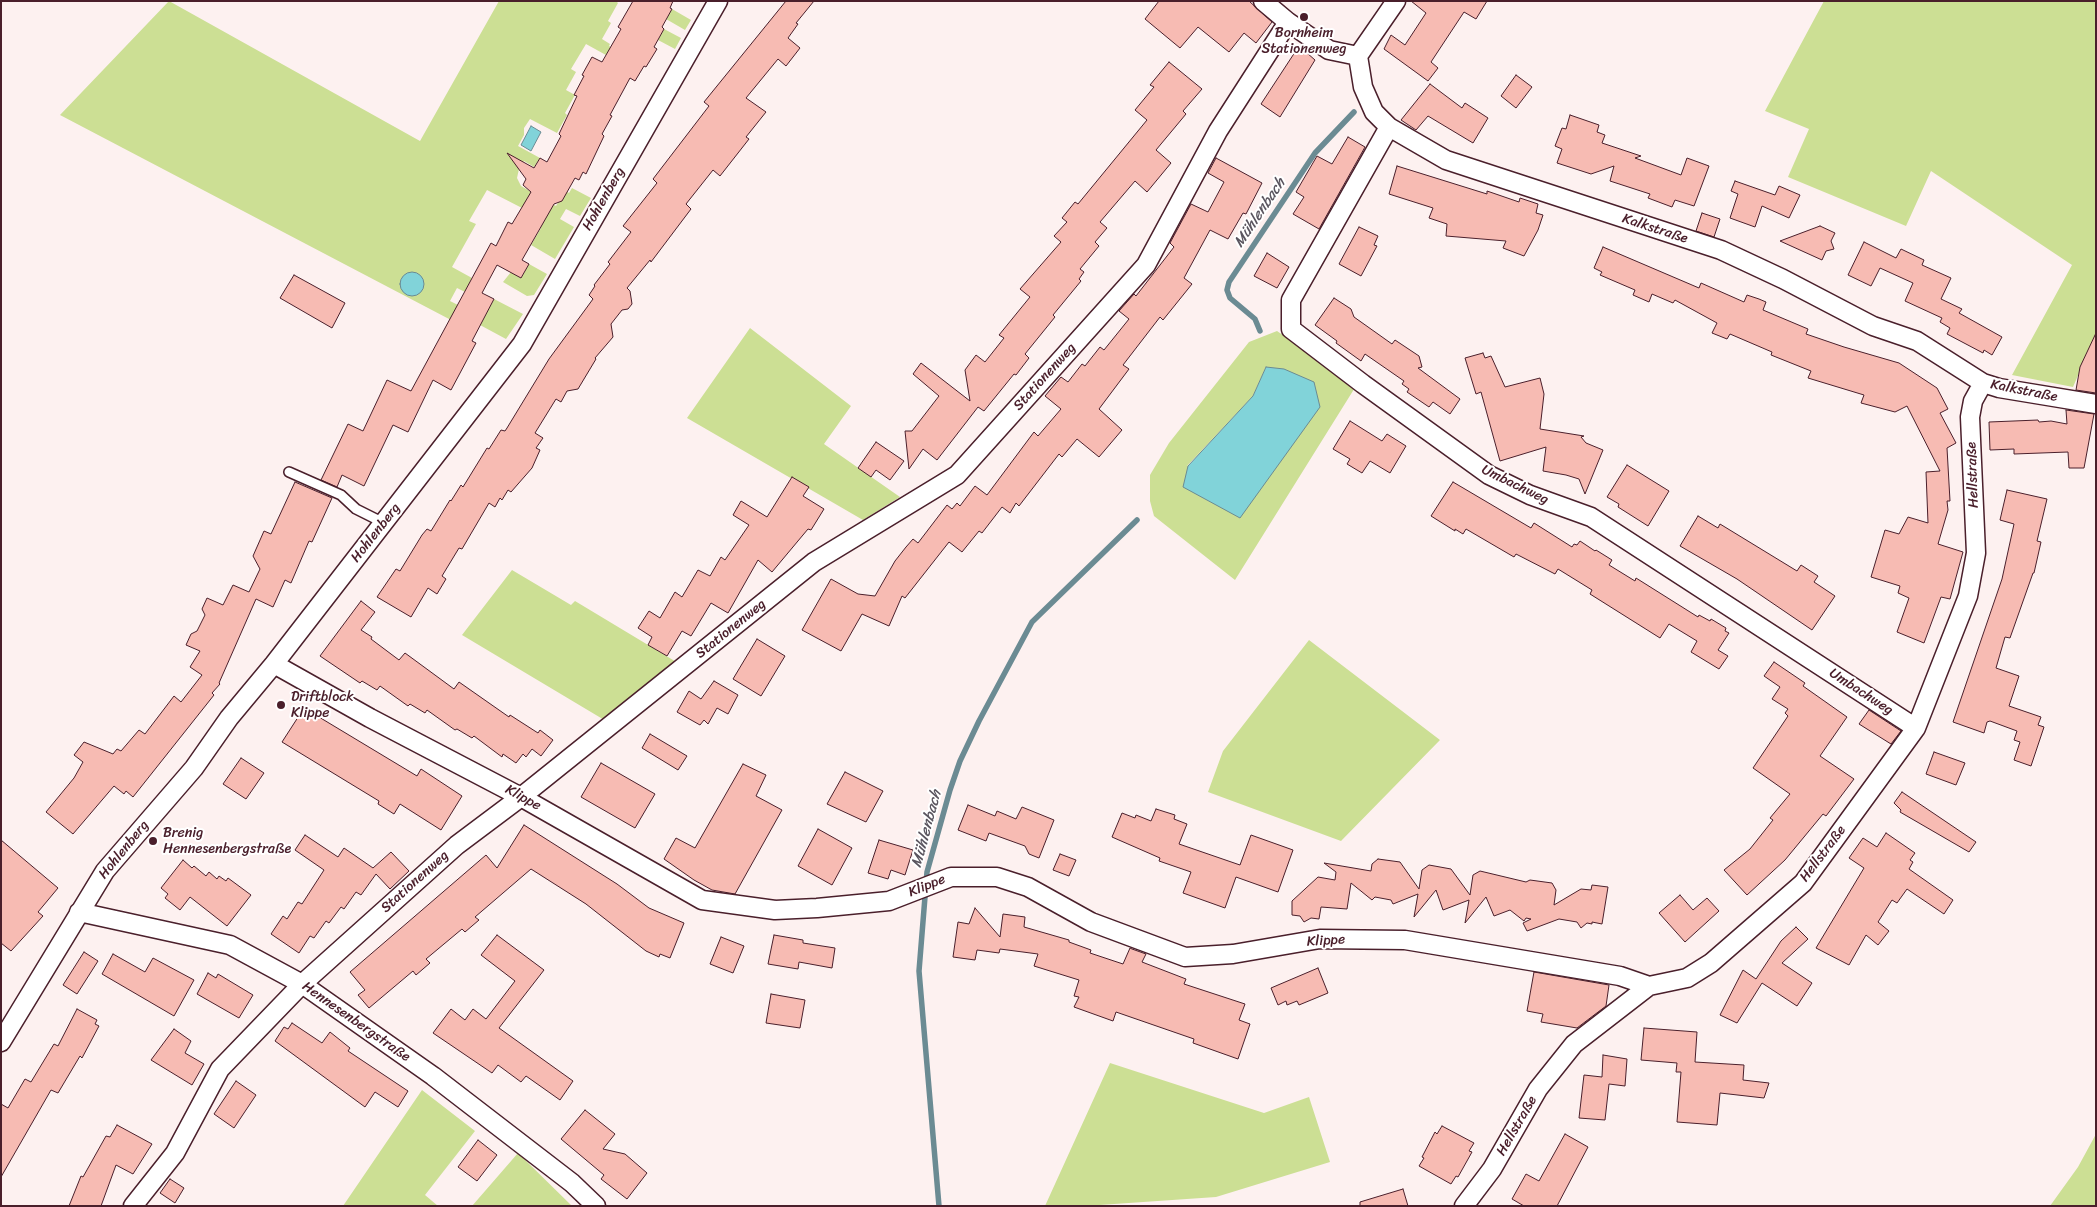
<!DOCTYPE html>
<meta charset="utf-8">
<style>
body{margin:0}
#map{position:relative;width:2097px;height:1207px;overflow:hidden;background:#fdf1f0;font-family:Sriracha,sans-serif}
canvas{display:block}
.frame{position:absolute;inset:0;border:2px solid #4a1f2b;pointer-events:none}
</style>
<div id="map">
<canvas width="2097" height="1207"></canvas>
<div class="frame"></div>
</div>
<script>
const ctx = document.querySelector('canvas').getContext('2d');
ctx.lineJoin = 'round';
function fill(path, color) { ctx.fillStyle = color; ctx.fill(path, 'evenodd'); }
const toPath = rows => new Path2D(rows.map(r => 'M' + r).join(''));
function trace(path, color, width, dash) { ctx.strokeStyle = color; ctx.lineWidth = width; ctx.lineCap = dash ? 'butt' : 'round'; ctx.setLineDash(dash || []); ctx.stroke(path); }
function drawText(font, color, halo, rows, align = 'center') {
  ctx.font = font + ' Sriracha,sans-serif'; ctx.lineWidth = 4; ctx.setLineDash([]); ctx.textBaseline = 'middle'; ctx.strokeStyle = halo; ctx.fillStyle = color; for (const [text, x, y, turn = 0] of rows) {
    ctx.save(); ctx.translate(x, y); ctx.rotate((+turn || 0) * Math.PI / 180); ctx.textAlign = isNaN(turn) ? turn : align; if (halo) ctx.strokeText(text, 0, 0); ctx.fillText(text, 0, 0); ctx.restore();
  }
}
fill(toPath([
 [169,1,420,141,499,1,616,1,618,3,608,21,611,23,602,39,610,44,609,46,628,57,624,65,586,44,571,69,576,72,566,90,575,95,565,113,567,115,557,133,530,119,524,128,524,135,518,146,540,158,534,167,524,161,519,169,517,178,521,186,556,206,559,201,562,201,566,191,569,193,572,188,591,198,580,216,566,209,560,219,574,227,555,259,531,245,541,228,522,208,487,190,469,221,476,224,452,267,472,278,465,292,457,288,450,301,458,305,470,330,60,115],
 [1824,1,2096,1,2096,334,2073,387,2012,375,2072,265,1931,171,1906,226,1788,177,1809,129,1765,111],
 [672,9,691,20,685,30,666,19],
 [664,29,681,38,675,49,658,40],
 [529,264,547,274,534,295,527,296,503,282,511,272,521,278],
 [494,299,523,314,506,339,480,325],
 [750,328,851,406,824,444,900,497,863,520,687,418],
 [1277,331,1356,386,1235,580,1154,516,1150,501,1150,475,1169,443,1249,342],
 [1266,367,1320,407,1187,466,1253,396],
 [512,570,571,605,575,601,678,663,606,721,462,635],
 [1309,640,1440,740,1341,841,1208,792,1223,751],
 [1110,1063,1264,1113,1309,1097,1330,1162,1216,1197,1085,1206,1045,1206],
 [422,1090,475,1131,425,1195,438,1206,343,1206],
 [2096,1134,2096,1206,2050,1206,2078,1167],
 [518,1153,572,1206,472,1206]
]), '#ccdf94');
const water = toPath([
 [531,126,541,132,531,151,521,145,531,126],
 '400 284a12 12 0 1 1 24 0a12 12 0 1 1-24 0Z',
 [1266,367,1284,369,1314,382,1320,407,1240,518,1183,487,1188,466,1253,396,1266,367]
]);
fill(water, '#81d3d9');
trace(water, '#6b8b93', 1);
trace(toPath([
 [1260,331,1255,319,1230,298,1227,290,1229,282,1315,153,1354,112],
 [939,1206,919,971,927,872,950,790,960,761,979,721,1032,622,1137,520]
]), '#6b8b93', 5.5);
const building = toPath([
 [633,1,673,1,670,8,672,9,662,27,664,29,654,47,657,49,646,67,644,66,635,81,630,78,610,115,612,116,602,134,604,136,586,174,583,172,579,180,575,178,562,201,554,204,522,260,529,264,521,278,497,265,482,293,494,299,472,341,476,343,451,390,433,380,408,432,393,425,364,486,342,475,337,487,321,480,348,424,363,431,387,380,411,391,491,243,496,246,508,222,512,224,531,192,523,185,526,179,507,153,534,168,540,158,547,162,561,136,559,134,577,96,574,95,584,76,582,75,592,57,602,62,621,29,618,27,633,1],
 [786,1,814,1,796,23,798,24,788,38,800,48,786,66,778,59,746,98,766,112,746,137,749,139,720,176,713,170,686,204,691,209,651,262,650,260,627,288,630,291,632,304,628,309,622,310,611,324,613,337,595,358,596,359,578,389,567,391,561,402,556,399,535,433,543,438,536,448,540,450,532,468,511,492,508,490,502,500,500,498,495,507,489,503,462,549,459,548,442,576,446,579,437,594,428,588,411,617,377,597,396,569,400,571,422,535,427,529,431,531,450,500,451,501,461,485,463,487,487,448,489,449,501,430,505,431,507,428,549,359,593,299,589,295,595,286,594,285,610,264,608,262,631,232,623,226,657,183,653,179,709,106,704,102,786,1],
 [1159,1,1249,1,1272,22,1256,43,1244,33,1229,52,1198,27,1180,48,1145,19,1159,1],
 [1411,1,1487,1,1476,19,1464,12,1431,62,1438,68,1428,81,1384,49,1391,35,1405,45,1426,13,1411,1],
 [1299,46,1315,60,1280,117,1261,104,1299,46],
 [1169,62,1202,89,1183,111,1186,114,1156,150,1171,163,1147,192,1135,181,1100,222,1107,228,1095,242,1099,246,1080,269,1084,272,1079,279,1081,281,1053,315,1055,317,1025,354,1029,358,1016,375,1014,374,984,411,978,407,937,460,923,449,909,469,905,431,912,431,939,396,913,374,921,363,970,401,965,370,976,355,985,362,1004,338,999,335,1030,297,1020,289,1061,242,1054,236,1067,222,1062,218,1075,202,1078,204,1147,120,1135,110,1154,87,1150,85,1169,62],
 [1516,75,1532,87,1516,108,1501,96,1516,75],
 [1430,84,1462,108,1465,103,1488,118,1473,143,1428,116,1416,130,1401,120,1430,84],
 [1570,115,1599,125,1597,132,1605,135,1602,143,1641,156,1635,158,1681,175,1687,158,1709,166,1694,206,1675,200,1672,207,1648,198,1650,194,1610,181,1614,166,1591,174,1557,163,1562,149,1555,146,1562,128,1566,129,1570,115],
 [1348,137,1365,147,1319,229,1293,214,1304,197,1296,192,1317,156,1332,164,1348,137],
 [1216,158,1262,183,1246,214,1243,213,1228,239,1210,230,1184,278,1192,284,1163,320,1160,317,1123,365,1129,369,1099,409,1122,430,1099,457,1077,439,1062,457,1059,454,1019,506,1016,503,1010,513,1002,507,982,533,979,531,962,552,949,542,905,598,902,596,889,626,862,614,841,651,802,630,831,579,858,594,875,596,895,561,906,547,913,539,918,543,947,505,952,509,957,503,960,506,975,486,987,495,1034,432,1038,436,1061,409,1045,396,1061,377,1068,382,1082,364,1085,366,1100,347,1104,350,1129,319,1119,311,1134,294,1136,296,1174,247,1170,243,1191,204,1208,212,1224,182,1208,173,1216,158],
 [1397,166,1487,194,1487,191,1519,202,1520,198,1538,204,1536,213,1543,215,1538,230,1524,256,1503,248,1506,241,1446,236,1447,224,1429,218,1433,208,1389,194,1397,166],
 [1735,181,1775,195,1779,186,1800,195,1789,218,1762,206,1755,227,1730,218,1738,194,1731,191,1735,181],
 [1702,213,1720,219,1714,237,1696,231,1702,213],
 [1820,226,1835,233,1831,241,1834,249,1826,251,1822,260,1780,241,1820,226],
 [1359,227,1378,236,1374,245,1377,246,1361,276,1339,264,1359,227],
 [1864,242,1896,258,1901,249,1924,260,1922,265,1951,278,1941,299,1962,309,1959,313,2002,337,1992,355,1984,350,1983,353,1947,334,1950,328,1940,322,1942,318,1905,301,1913,283,1880,268,1871,286,1848,275,1864,242],
 [1603,247,1699,288,1701,283,1744,302,1747,295,1759,299,1766,302,1763,310,1808,329,1806,334,1844,347,1899,363,1937,388,1948,409,1940,413,1956,443,1947,448,1950,501,1947,501,1948,510,1938,544,1963,552,1950,599,1941,597,1924,643,1897,632,1909,598,1898,593,1900,586,1871,577,1885,530,1899,534,1908,517,1928,523,1926,472,1940,471,1907,406,1895,412,1861,403,1864,395,1808,378,1811,371,1771,355,1772,352,1730,334,1727,339,1712,333,1717,323,1675,300,1673,303,1652,294,1649,302,1633,295,1635,290,1600,275,1602,272,1594,268,1603,247],
 [1267,253,1289,267,1277,288,1254,276,1267,253],
 [294,275,345,303,332,328,280,298,294,275],
 [1334,298,1351,309,1354,317,1392,344,1395,340,1419,356,1422,367,1418,368,1460,399,1450,414,1433,402,1429,407,1407,392,1409,389,1402,384,1404,381,1365,354,1361,361,1336,343,1337,341,1315,325,1334,298],
 [2096,333,2096,393,2076,390,2080,367,2096,333],
 [1483,353,1485,358,1491,356,1505,387,1540,378,1544,394,1540,429,1584,436,1581,437,1586,443,1603,450,1585,494,1579,479,1566,475,1543,471,1546,447,1500,461,1481,392,1476,394,1465,358,1483,353],
 [2066,410,2094,414,2084,468,2069,468,2068,452,2014,454,2014,449,1990,450,1989,422,2038,420,2039,422,2051,421,2067,424,2066,410],
 [1350,421,1382,441,1387,434,1406,446,1390,473,1370,461,1362,473,1347,464,1350,459,1333,449,1350,421],
 [876,442,904,461,890,480,876,470,871,477,858,468,876,442],
 [1627,465,1669,491,1648,526,1618,507,1619,504,1607,497,1627,465],
 [792,477,809,487,803,496,824,509,811,530,808,529,772,572,758,560,728,613,711,603,691,636,682,631,667,656,648,645,652,637,638,628,649,611,660,618,675,592,682,597,698,570,710,576,721,557,725,560,749,525,733,515,741,501,767,517,792,477],
 [295,482,332,498,312,542,309,541,291,583,285,580,273,607,256,599,219,683,220,684,212,693,214,695,133,797,126,791,124,794,114,786,73,834,46,812,74,778,83,762,74,755,84,742,113,754,117,749,121,751,139,730,145,734,174,696,181,702,202,675,190,667,200,651,186,645,191,634,197,631,205,615,202,609,207,598,223,605,233,585,249,592,260,569,253,556,264,531,271,534,295,482],
 [1453,482,1531,528,1534,523,1572,547,1574,544,1577,545,1580,541,1595,551,1596,550,1612,560,1609,565,1635,581,1636,578,1698,617,1699,615,1710,621,1711,619,1726,628,1725,631,1729,633,1718,650,1728,656,1719,669,1691,652,1697,641,1669,624,1660,638,1590,594,1592,590,1558,569,1555,574,1516,554,1514,557,1466,529,1463,534,1455,529,1455,531,1431,516,1453,482],
 [2007,490,2047,499,2037,541,2041,542,2034,573,2033,573,2010,638,2005,637,1996,668,2019,676,2009,706,2041,717,2038,725,2044,727,2031,766,2014,760,2020,742,2014,740,2017,731,1990,721,1987,722,1984,733,1953,722,2002,579,2014,524,2000,520,2007,490],
 [1698,516,1718,528,1720,524,1797,571,1801,565,1818,576,1814,582,1835,596,1812,630,1737,579,1680,546,1698,516],
 [361,601,375,612,361,630,372,637,371,639,399,660,405,653,454,689,459,682,509,717,510,715,538,733,540,730,553,740,541,756,532,749,526,757,523,754,516,763,503,754,502,757,474,736,472,738,457,729,455,730,427,710,425,713,410,704,408,706,380,686,377,690,362,681,360,683,320,656,361,601],
 [757,639,785,656,761,696,733,679,757,639],
 [1774,662,1805,683,1803,686,1847,717,1820,756,1854,779,1826,816,1823,814,1785,860,1747,895,1724,870,1750,849,1773,820,1770,818,1790,794,1753,768,1788,716,1785,713,1788,709,1772,699,1780,687,1764,676,1774,662],
 [714,681,738,695,728,714,717,708,708,724,704,720,700,725,677,712,689,691,701,699,714,681],
 [304,708,417,776,421,769,462,796,441,830,400,804,394,814,378,804,379,801,282,742,304,708],
 [1869,710,1901,731,1891,744,1859,724,1869,710],
 [650,734,687,756,678,770,642,748,650,734],
 [1934,752,1965,763,1956,785,1926,774,1934,752],
 [241,758,264,773,246,799,223,784,241,758],
 [601,763,655,794,635,828,581,797,601,763],
 [743,764,766,775,756,796,782,810,735,894,712,890,694,880,664,859,676,838,695,848,743,764],
 [845,772,883,791,866,822,827,804,845,772],
 [1902,792,1976,842,1969,852,1900,812,1901,810,1894,803,1902,792],
 [968,805,995,816,997,811,1016,819,1022,807,1054,820,1039,858,1029,854,1025,846,989,833,986,841,958,830,968,805],
 [1156,809,1175,815,1174,819,1187,824,1179,844,1240,865,1251,835,1293,850,1278,892,1236,877,1225,908,1183,893,1191,872,1159,861,1160,858,1112,837,1122,813,1135,818,1136,815,1151,821,1156,809],
 [524,825,617,884,649,908,684,923,670,958,660,954,659,957,646,951,586,904,531,869,475,917,479,920,465,932,462,929,426,959,430,963,416,975,413,971,369,1008,358,995,365,990,350,972,486,855,497,868,524,825],
 [818,829,852,848,832,885,798,866,818,829],
 [1886,833,1915,853,1910,860,1913,862,1909,869,1953,900,1944,914,1907,889,1897,903,1892,900,1878,922,1889,931,1878,945,1866,935,1849,965,1816,948,1864,868,1849,858,1863,838,1877,847,1886,833],
 [305,835,338,857,344,848,373,868,391,852,409,871,390,889,376,874,361,895,356,892,344,909,341,907,329,923,326,921,314,938,310,936,299,953,271,934,283,916,287,919,298,902,302,904,324,870,295,850,305,835],
 [1,840,58,888,38,912,43,916,11,951,1,943,1,840],
 [879,840,913,850,905,875,891,870,888,879,868,873,879,840],
 [1060,854,1076,860,1069,876,1053,870,1060,854],
 [1378,859,1400,862,1419,889,1422,870,1429,865,1451,869,1470,895,1473,875,1480,871,1526,882,1530,880,1552,883,1556,890,1554,905,1581,889,1591,890,1592,885,1608,887,1602,924,1592,922,1592,924,1587,923,1581,928,1577,922,1559,919,1527,931,1523,923,1531,919,1526,918,1524,921,1510,910,1494,916,1486,897,1465,923,1469,900,1443,910,1436,890,1414,917,1418,894,1393,904,1391,900,1375,897,1372,900,1351,883,1347,909,1321,907,1319,919,1311,918,1304,922,1300,916,1292,915,1292,901,1318,877,1335,880,1336,872,1324,863,1371,871,1372,864,1378,859],
 [183,860,192,868,194,866,206,876,209,872,217,879,219,876,226,881,228,878,251,895,227,926,190,897,180,910,165,898,168,894,161,888,183,860],
 [1680,895,1693,910,1707,898,1719,911,1685,942,1659,913,1680,895],
 [975,908,1000,937,1003,914,1025,917,1024,927,1069,940,1069,942,1091,950,1090,953,1123,964,1130,948,1132,949,1146,954,1142,962,1186,979,1184,984,1245,1004,1239,1020,1250,1024,1238,1059,1193,1043,1194,1039,1116,1012,1113,1021,1074,1007,1079,997,1074,996,1079,980,1034,966,1038,954,1000,949,999,953,977,950,975,960,953,957,958,922,969,924,975,908],
 [1796,927,1808,939,1782,963,1812,983,1797,1006,1762,983,1737,1023,1720,1015,1743,970,1756,979,1781,941,1796,927],
 [497,935,544,970,499,1028,573,1081,560,1100,526,1076,521,1082,498,1065,492,1073,433,1033,451,1009,465,1020,473,1009,486,1019,515,981,481,955,497,935],
 [774,935,803,940,803,943,835,948,832,968,799,962,798,969,768,964,774,935],
 [721,937,744,946,733,973,710,964,721,937],
 [84,952,98,961,77,994,63,985,84,952],
 [113,954,145,972,153,958,194,980,174,1016,102,974,113,954],
 [1318,968,1328,993,1299,1005,1297,1001,1287,1005,1286,1001,1278,1005,1271,988,1318,968],
 [1534,972,1609,985,1606,1006,1577,1028,1541,1022,1543,1014,1527,1011,1534,972],
 [208,973,216,978,218,974,253,995,239,1018,197,994,208,973],
 [771,994,805,1000,800,1028,766,1023,771,994],
 [77,1009,97,1020,95,1024,99,1026,82,1058,80,1056,58,1093,51,1090,1,1177,1,1104,8,1108,25,1079,31,1082,54,1044,58,1046,77,1009],
 [292,1023,322,1043,330,1032,350,1048,348,1051,408,1091,398,1107,375,1092,365,1107,275,1041,284,1027,288,1029,292,1023],
 [1644,1028,1697,1032,1695,1062,1744,1065,1743,1080,1769,1083,1764,1098,1720,1093,1717,1125,1677,1122,1681,1072,1676,1072,1677,1063,1641,1060,1644,1028],
 [174,1029,191,1041,185,1053,204,1064,192,1085,151,1060,174,1029],
 [1603,1055,1627,1059,1625,1086,1609,1084,1605,1120,1579,1118,1584,1075,1602,1077,1603,1055],
 [236,1081,256,1095,234,1128,214,1114,236,1081],
 [585,1110,615,1134,603,1149,625,1154,647,1173,627,1199,601,1179,604,1175,561,1139,585,1110],
 [117,1125,152,1144,133,1174,116,1165,101,1206,69,1206,81,1176,83,1177,106,1136,110,1137,117,1125],
 [1442,1126,1474,1143,1469,1151,1472,1152,1458,1177,1456,1176,1451,1184,1419,1166,1424,1158,1422,1157,1435,1132,1437,1134,1442,1126],
 [1565,1134,1588,1147,1557,1206,1524,1206,1512,1199,1526,1174,1539,1181,1565,1134],
 [478,1140,497,1155,477,1181,458,1167,478,1140],
 [170,1179,184,1188,175,1203,160,1193,170,1179],
 [1403,1189,1408,1206,1360,1206,1360,1202,1403,1189]
]);
fill(building, '#f7bbb3');
trace(building, '#4a1f2b', 1);
const lane = toPath([
 [289,472,341,495,356,509,384,523]
]);
const street = toPath([
 [1263,1,1288,22,1329,50,1358,56],
 [1358,56,1363,87,1374,112,1389,127,1446,160,1721,250,1783,279,1873,326,1917,341,1983,383,1999,388,2096,404],
 [1358,56,1396,1],
 [1389,127,1291,300,1291,329,1363,384,1489,475,1530,495,1591,517,1916,728],
 [274,664,370,718,521,797,702,900,775,910,817,908,889,901,951,877,997,877,1028,887,1091,922,1185,957,1233,954,1320,939,1405,940,1620,976,1649,986],
 [79,912,230,945,302,984,433,1076,572,1183,596,1206],
 [1,1042,105,871,194,768,229,718,274,664,522,344,718,1],
 [133,1206,175,1153,220,1069,302,984,457,845,521,797,814,562,957,475,1146,265,1218,131,1288,22],
 [1464,1206,1492,1169,1538,1089,1574,1044,1649,986,1687,978,1711,963,1803,883,1916,728,1968,596,1976,553,1970,417,1973,401,1983,383]
]);
trace(lane, '#4a1f2b', 12);
trace(street, '#4a1f2b', 21);
trace(lane, '#fff', 9);
trace(street, '#fff', 18);
for (const [x, y, r, color] of [
 [1304,17,5,"#4a1f2b"],
 [281,705,5,"#4a1f2b"],
 [153,841,5,"#4a1f2b"]
]) { const dot = new Path2D(); dot.arc(x, y, r, 0, 2 * Math.PI); ctx.fillStyle = color; ctx.fill(dot); trace(dot, '#fff', 2); }
drawText('14px', '#4a1f2b', '#fff', [
 ["Bornheim",1304,33,"center"],
 ["Stationenweg",1304,49,"center"],
 ["Driftblock",291,697],
 ["Klippe",291,713],
 ["Brenig",163,833],
 ["Hennesenbergstraße",163,849]
], 'left');
drawText('14px', '#4a1f2b', '#fff', [
 ["Hohlenberg",604,199,-60],
 ["Kalkstraße",1655,229,18],
 ["Stationenweg",1045,377,-48],
 ["Kalkstraße",2024,391,11],
 ["Hellstraße",1973,475,-92],
 ["Umbachweg",1515,485,26],
 ["Hohlenberg",376,533,-52],
 ["Stationenweg",731,629,-39],
 ["Umbachweg",1861,692,33],
 ["Klippe",523,798,29],
 ["Hohlenberg",124,850,-51],
 ["Hellstraße",1823,854,-53],
 ["Stationenweg",415,882,-42],
 ["Klippe",927,886,-22],
 ["Klippe",1326,941,-4],
 ["Hennesenbergstraße",356,1022,35],
 ["Hellstraße",1517,1126,-60]
]);
drawText('italic 15px', '#5a555f', '#fff', [
 ["Mühlenbach",1260,213,-56],
 ["Mühlenbach",927,829,-75]
]);
</script>
